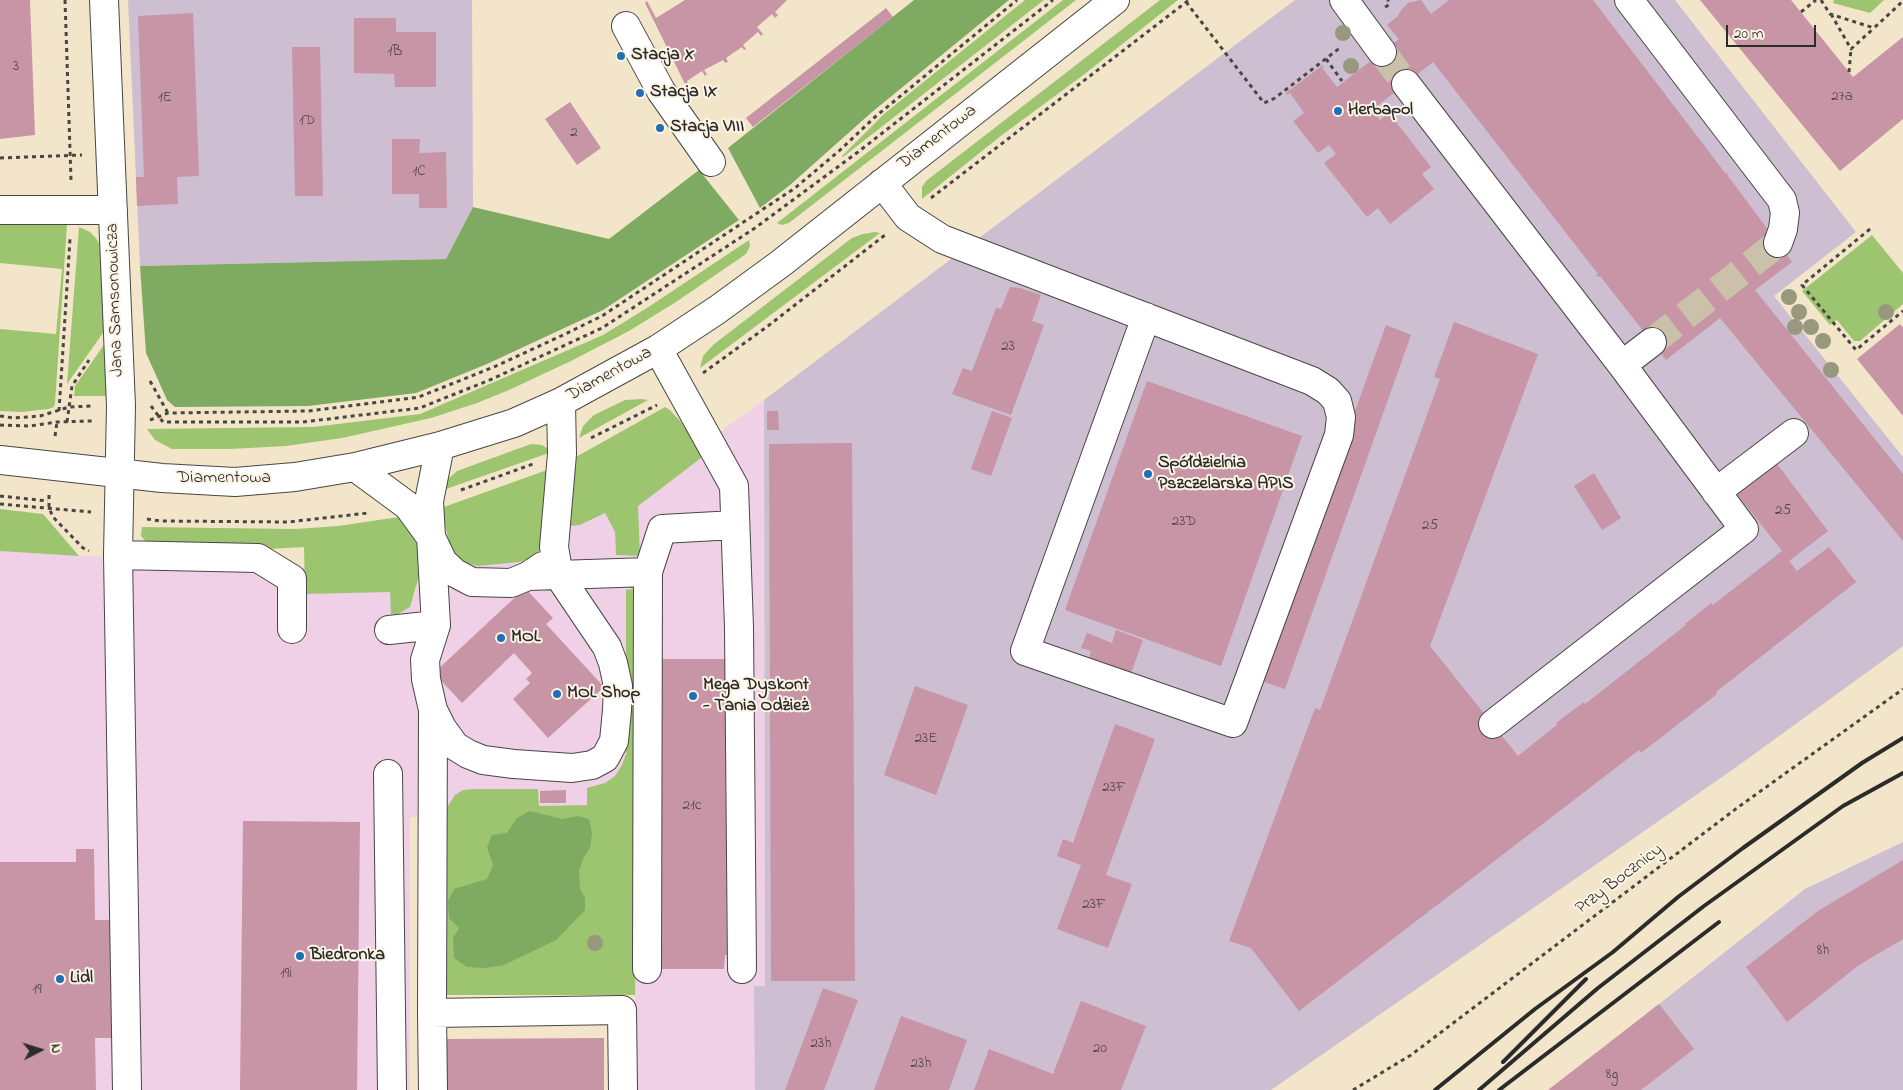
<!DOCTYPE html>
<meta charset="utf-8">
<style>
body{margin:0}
#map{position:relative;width:1903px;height:1090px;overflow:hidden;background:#f3e5c9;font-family:"Indie Flower",sans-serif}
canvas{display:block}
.north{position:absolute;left:15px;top:1025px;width:50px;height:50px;-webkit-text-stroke:4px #fcf5e5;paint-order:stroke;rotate:85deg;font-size:14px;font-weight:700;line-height:20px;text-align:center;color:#2b2b2b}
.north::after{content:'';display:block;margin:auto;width:18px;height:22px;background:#2b2b2b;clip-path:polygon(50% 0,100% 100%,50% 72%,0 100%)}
.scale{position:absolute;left:1726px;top:25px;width:90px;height:22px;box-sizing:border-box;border:2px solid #2b2b2b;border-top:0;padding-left:6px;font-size:15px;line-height:18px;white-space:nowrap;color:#2b2b2b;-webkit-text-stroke:4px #fcf5e5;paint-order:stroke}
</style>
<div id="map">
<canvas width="1903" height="1090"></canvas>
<div class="north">N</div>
<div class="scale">20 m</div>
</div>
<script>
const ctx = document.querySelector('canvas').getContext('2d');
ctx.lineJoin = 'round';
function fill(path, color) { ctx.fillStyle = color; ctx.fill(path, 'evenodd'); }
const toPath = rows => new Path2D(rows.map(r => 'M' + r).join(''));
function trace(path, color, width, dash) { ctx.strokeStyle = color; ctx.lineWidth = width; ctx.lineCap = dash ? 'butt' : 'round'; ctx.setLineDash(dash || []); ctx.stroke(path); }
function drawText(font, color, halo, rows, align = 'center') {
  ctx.font = font + ' "Indie Flower",sans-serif'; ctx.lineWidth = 4; ctx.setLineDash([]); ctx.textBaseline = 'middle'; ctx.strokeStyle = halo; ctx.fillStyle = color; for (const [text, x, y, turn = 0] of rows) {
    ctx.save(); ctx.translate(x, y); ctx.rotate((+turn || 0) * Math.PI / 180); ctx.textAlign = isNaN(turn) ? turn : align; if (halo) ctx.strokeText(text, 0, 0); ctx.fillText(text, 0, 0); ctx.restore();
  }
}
fill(toPath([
 [764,400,765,986,755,1070,755,1090,634,1090,637,781,587,788,587,805,539,806,538,789,463,790,444,817,410,817,410,1090,0,1090,0,551,410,575,413,600,422,566,441,508,478,566,520,562,527,559,550,469,576,457,569,525,580,525,605,513,615,532,616,555,634,556,633,500,724,429]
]), '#efd0e6');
fill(toPath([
 [128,0,472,0,473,207,446,259,140,266],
 [1295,0,1675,0,1856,232,1774,296,1903,457,1903,646,1735,768,1271,1090,755,1090,754,986,765,986,764,400],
 [1903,842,1903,1090,1550,1090,1805,889]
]), '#cdbed2');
fill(toPath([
 [1025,0,1044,0,843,157,842,156,884,114],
 [1063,0,1076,0,789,223,782,225,777,223],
 [1160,0,1178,0,1082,76,1002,135,922,199,922,187,926,181],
 [1834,0,1884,0,1870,13,1833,3],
 [0,224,67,225,55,403,54,407,48,409,22,412,0,411,0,329,56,334,62,269,0,263],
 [79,227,90,232,96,238,100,245,105,330,67,384],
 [875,232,880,233,700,368,703,356,713,345,852,238,863,234],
 [1872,235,1903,273,1903,304,1860,341,1854,341,1837,320,1830,325,1802,291],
 [749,240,750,246,746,254,676,302,629,331,571,361,509,390,477,403,431,418,342,438,286,446,230,449,172,449,155,440,147,429,313,427,420,414,603,335,650,306],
 [106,342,106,396,74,396,75,386],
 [641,399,648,400,579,438,583,426,594,415,625,400],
 [665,407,670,410,681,422,698,447,701,458,638,506,640,556,616,555,615,532,605,513,580,525,569,526,576,457],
 [531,444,542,445,547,448,549,453,443,490,447,480,457,471],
 [550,469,541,548,537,553,533,557,520,562,478,566,459,561,452,554,441,508],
 [0,509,43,514,79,556,0,551],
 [399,517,418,538,422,566,410,607,398,614,391,614,390,592,305,594,304,547,233,551,149,545,141,536,142,527,296,529,338,526],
 [638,588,639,661,635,995,443,995,446,809,455,795,463,790,473,789,538,789,539,806,587,805,587,788,605,783,615,776,622,765,626,754,626,590]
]), '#9dc570');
fill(toPath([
 [914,0,1009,0,872,112,790,185,760,208,728,148],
 [699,170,739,220,603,310,487,364,416,393,308,406,175,407,167,400,146,353,140,266,446,259,473,207,609,239],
 [530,811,562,819,578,816,589,819,592,833,590,848,584,857,579,870,580,888,585,898,585,910,556,940,504,965,484,968,467,967,454,958,453,938,459,928,449,918,448,901,454,889,487,879,493,865,487,847,492,835,507,833,517,818]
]), '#7eaa62');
fill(toPath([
 [0,0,30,0,35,135,0,139],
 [685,0,787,0,775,12,778,15,775,18,772,14,757,27,763,34,761,36,758,32,743,45,746,49,744,50,742,47,726,58,728,62,725,63,723,60,704,70,707,74,705,76,702,71,687,81,688,85,686,86,645,3,647,1,656,18],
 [1421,0,1431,14,1449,0,1593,0,1726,174,1727,173,1729,175,1728,176,1792,262,1755,290,1903,474,1903,541,1720,318,1666,360,1600,276,1598,277,1596,275,1598,274,1433,62,1372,110,1380,120,1389,113,1431,167,1422,174,1434,189,1390,224,1378,208,1367,217,1324,163,1336,154,1329,145,1318,153,1293,121,1304,113,1290,93,1287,95,1286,93,1323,65,1323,69,1337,87,1399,39,1387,25,1398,16,1401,10,1408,3],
 [1700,0,1791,0,1853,77,1903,37,1903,119,1840,171],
 [886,8,893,17,753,127,746,118],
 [193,13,199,176,177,177,178,204,137,206,136,177,144,177,138,16],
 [354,18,396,18,396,32,436,32,436,87,395,87,394,74,354,73],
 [292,47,320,47,323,196,295,196],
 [570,102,601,148,577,165,545,119],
 [392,139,420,139,419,153,446,152,447,208,419,208,419,194,392,194],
 [1010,287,1020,288,1041,295,1032,321,1044,325,1011,415,952,394,963,368,972,371,996,308,1001,309],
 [1454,322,1538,354,1430,646,1518,756,1558,724,1556,723,1584,702,1585,704,1686,625,1685,624,1711,603,1713,605,1782,551,1737,494,1777,464,1828,531,1789,561,1797,571,1829,547,1856,582,1716,692,1717,694,1641,753,1639,750,1299,1011,1251,948,1229,941,1315,708,1320,710,1440,379,1434,377],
 [1900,324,1903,327,1903,416,1857,359],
 [1386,325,1411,335,1285,689,1258,680],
 [1147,381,1302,436,1221,666,1065,610],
 [767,411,778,411,779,430,767,430],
 [992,411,1012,418,991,476,971,469],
 [852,443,855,981,771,981,769,444],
 [1594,473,1621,518,1602,530,1574,486],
 [525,588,553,618,546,624,604,687,548,738,513,699,530,683,526,679,532,673,514,653,462,703,434,673],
 [1116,630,1143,640,1130,676,1088,661,1091,651,1081,648,1087,633,1112,643],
 [657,659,725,659,727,955,725,955,724,969,660,969],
 [915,686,968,705,936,795,884,775],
 [1115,724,1155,739,1106,875,1132,884,1108,948,1057,929,1081,865,1057,856,1063,839,1073,843],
 [566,790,566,803,540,803,540,791],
 [243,821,360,822,357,1090,240,1090],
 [76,849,94,849,95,920,120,920,120,1038,95,1038,96,1090,0,1090,0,862,76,862],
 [1903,860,1903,939,1859,965,1787,1022,1746,967,1818,911],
 [823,988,858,1000,824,1090,785,1090],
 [1081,1001,1146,1026,1121,1090,974,1090,989,1049,1053,1074],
 [1659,1004,1694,1049,1641,1090,1548,1090],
 [901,1016,967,1040,949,1090,874,1090],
 [604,1038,604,1090,444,1090,444,1039]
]), '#c795a6');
trace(toPath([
 [1382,52,1406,84],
 [1652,342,1778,243]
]), '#cbc0a9', 28, [28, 14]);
const minor = toPath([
 [104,0,121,406,118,555,127,1090],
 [1344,0,1382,52],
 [1629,0,1782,200,1785,213,1783,229,1778,243],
 [626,26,661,91,711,162],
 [1406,84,1622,365,1744,529,1493,724],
 [882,183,908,217,942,239,1312,381,1328,391,1337,401,1341,417,1339,435,1233,723,1025,651,1146,317],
 [0,210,113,210],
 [658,349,734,486,739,627,742,969],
 [1622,365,1652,342],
 [0,460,162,478,235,482,295,477,355,467,440,446,514,423,561,402,658,349,717,310,780,264,1115,0],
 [355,467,408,506,432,539,443,562,455,573,472,582,511,583,528,576,543,566],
 [1716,492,1794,433],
 [118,555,258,558,292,579,292,629],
 [648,572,662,529,735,525],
 [528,576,648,572,647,969],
 [436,625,425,660,426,679,433,710,442,728,455,746,468,754,483,760,514,764,572,768,592,765,605,758,614,741,617,710,618,686,613,663,607,647,559,576,554,547,562,454,561,402],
 [389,630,436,625,429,501,440,446],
 [388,774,392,1090],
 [432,1013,433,712],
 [433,1090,432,1013,622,1010,623,1090]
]);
trace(minor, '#494743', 30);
trace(toPath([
 [65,0,71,180],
 [1821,0,1830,14,1874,28,1903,1],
 [1186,2,1264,103,1275,98,1341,47],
 [1385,7,1389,5,1388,0],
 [1801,12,1816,0],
 [1831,14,1851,49,1874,28],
 [1326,59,1342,81],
 [1849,72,1851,49],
 [0,158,82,155],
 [931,198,1189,0],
 [1870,229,1802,285,1856,350,1903,311],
 [703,373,768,326,885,235],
 [150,381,168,413],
 [151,406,163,422,303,422,420,408,492,379,602,328,755,228,858,152,1053,0],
 [59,411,70,239],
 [0,416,14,418,40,416,69,407,93,406],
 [150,420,168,413,309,411,419,397,496,366,561,336,602,316,795,188,839,151,875,117,1017,0],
 [67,422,72,386,89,360],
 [0,425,30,426,57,422,92,421],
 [55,436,57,422],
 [591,438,657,405],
 [461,490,533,464],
 [49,495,49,508,53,517,83,548,89,551],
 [0,496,48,501],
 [0,504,91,512],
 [147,519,160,521,288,522,368,513],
 [1353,1090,1411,1055,1737,808,1903,689]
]), '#494743', 3, [4, 4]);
trace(minor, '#fff', 28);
trace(toPath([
 [1503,1062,1586,979],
 [1435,1090,1535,1009,1613,952,1678,897,1743,848,1862,763,1903,738],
 [1479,1090,1598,988,1704,906,1843,806,1903,773],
 [1499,1090,1719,922]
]), '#2b2b2b', 4);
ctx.fillStyle = '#98987e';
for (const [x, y] of [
 [1343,33],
 [1351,66],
 [1789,297],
 [1799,312],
 [1886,312],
 [1795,327],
 [1811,327],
 [1823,341],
 [1831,370],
 [595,943]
]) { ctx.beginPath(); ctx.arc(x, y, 8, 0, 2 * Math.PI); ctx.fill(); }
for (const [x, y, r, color] of [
 [621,56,5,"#1f6fb2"],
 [640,93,5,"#1f6fb2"],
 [1338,111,5,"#1f6fb2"],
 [660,128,5,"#1f6fb2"],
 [1148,474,5,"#1f6fb2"],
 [501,638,5,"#1f6fb2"],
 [557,694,5,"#1f6fb2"],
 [693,696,5,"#1f6fb2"],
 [300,956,5,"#1f6fb2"],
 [60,979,5,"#1f6fb2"]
]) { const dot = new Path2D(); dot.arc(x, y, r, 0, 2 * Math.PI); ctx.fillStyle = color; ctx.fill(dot); trace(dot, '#fcf5e5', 2); }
drawText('15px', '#52464a', null, [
 ["1B",395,53],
 ["3",16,68],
 ["27a",1842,98],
 ["1E",165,99],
 ["1D",307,122],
 ["2",574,134],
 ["1C",419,173],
 ["23",1008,348],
 ["25",1783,512],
 ["23D",1184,523],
 ["25",1430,527],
 ["23E",926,740],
 ["23F",1114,789],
 ["21c",692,807],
 ["23F",1094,906],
 ["8h",1823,952],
 ["19i",286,975],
 ["19",37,991],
 ["23h",821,1045],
 ["20",1100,1050],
 ["23h",921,1065],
 ["8g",1612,1076]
]);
drawText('bold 18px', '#2b2b2b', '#fcf5e5', [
 ["Stacja X",631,56],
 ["Stacja IX",650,93],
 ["Herbapol",1348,111],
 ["Stacja VIII",670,128],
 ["Spółdzielnia",1158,464],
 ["Pszczelarska APIS",1158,485],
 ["MOL",511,638],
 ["Mega Dyskont",703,686],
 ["- Tania Odżież",703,707],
 ["MOL Shop",567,694],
 ["Biedronka",310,956],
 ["Lidl",70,979]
], 'left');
drawText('18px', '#2b2b2b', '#fcf5e5', [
 ["Diamentowa",938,138,-38],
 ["Jana Samsonowicza",116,300,-92],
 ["Diamentowa",610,375,-29],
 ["Diamentowa",224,479],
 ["Przy Bocznicy",1620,880,-37]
]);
</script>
